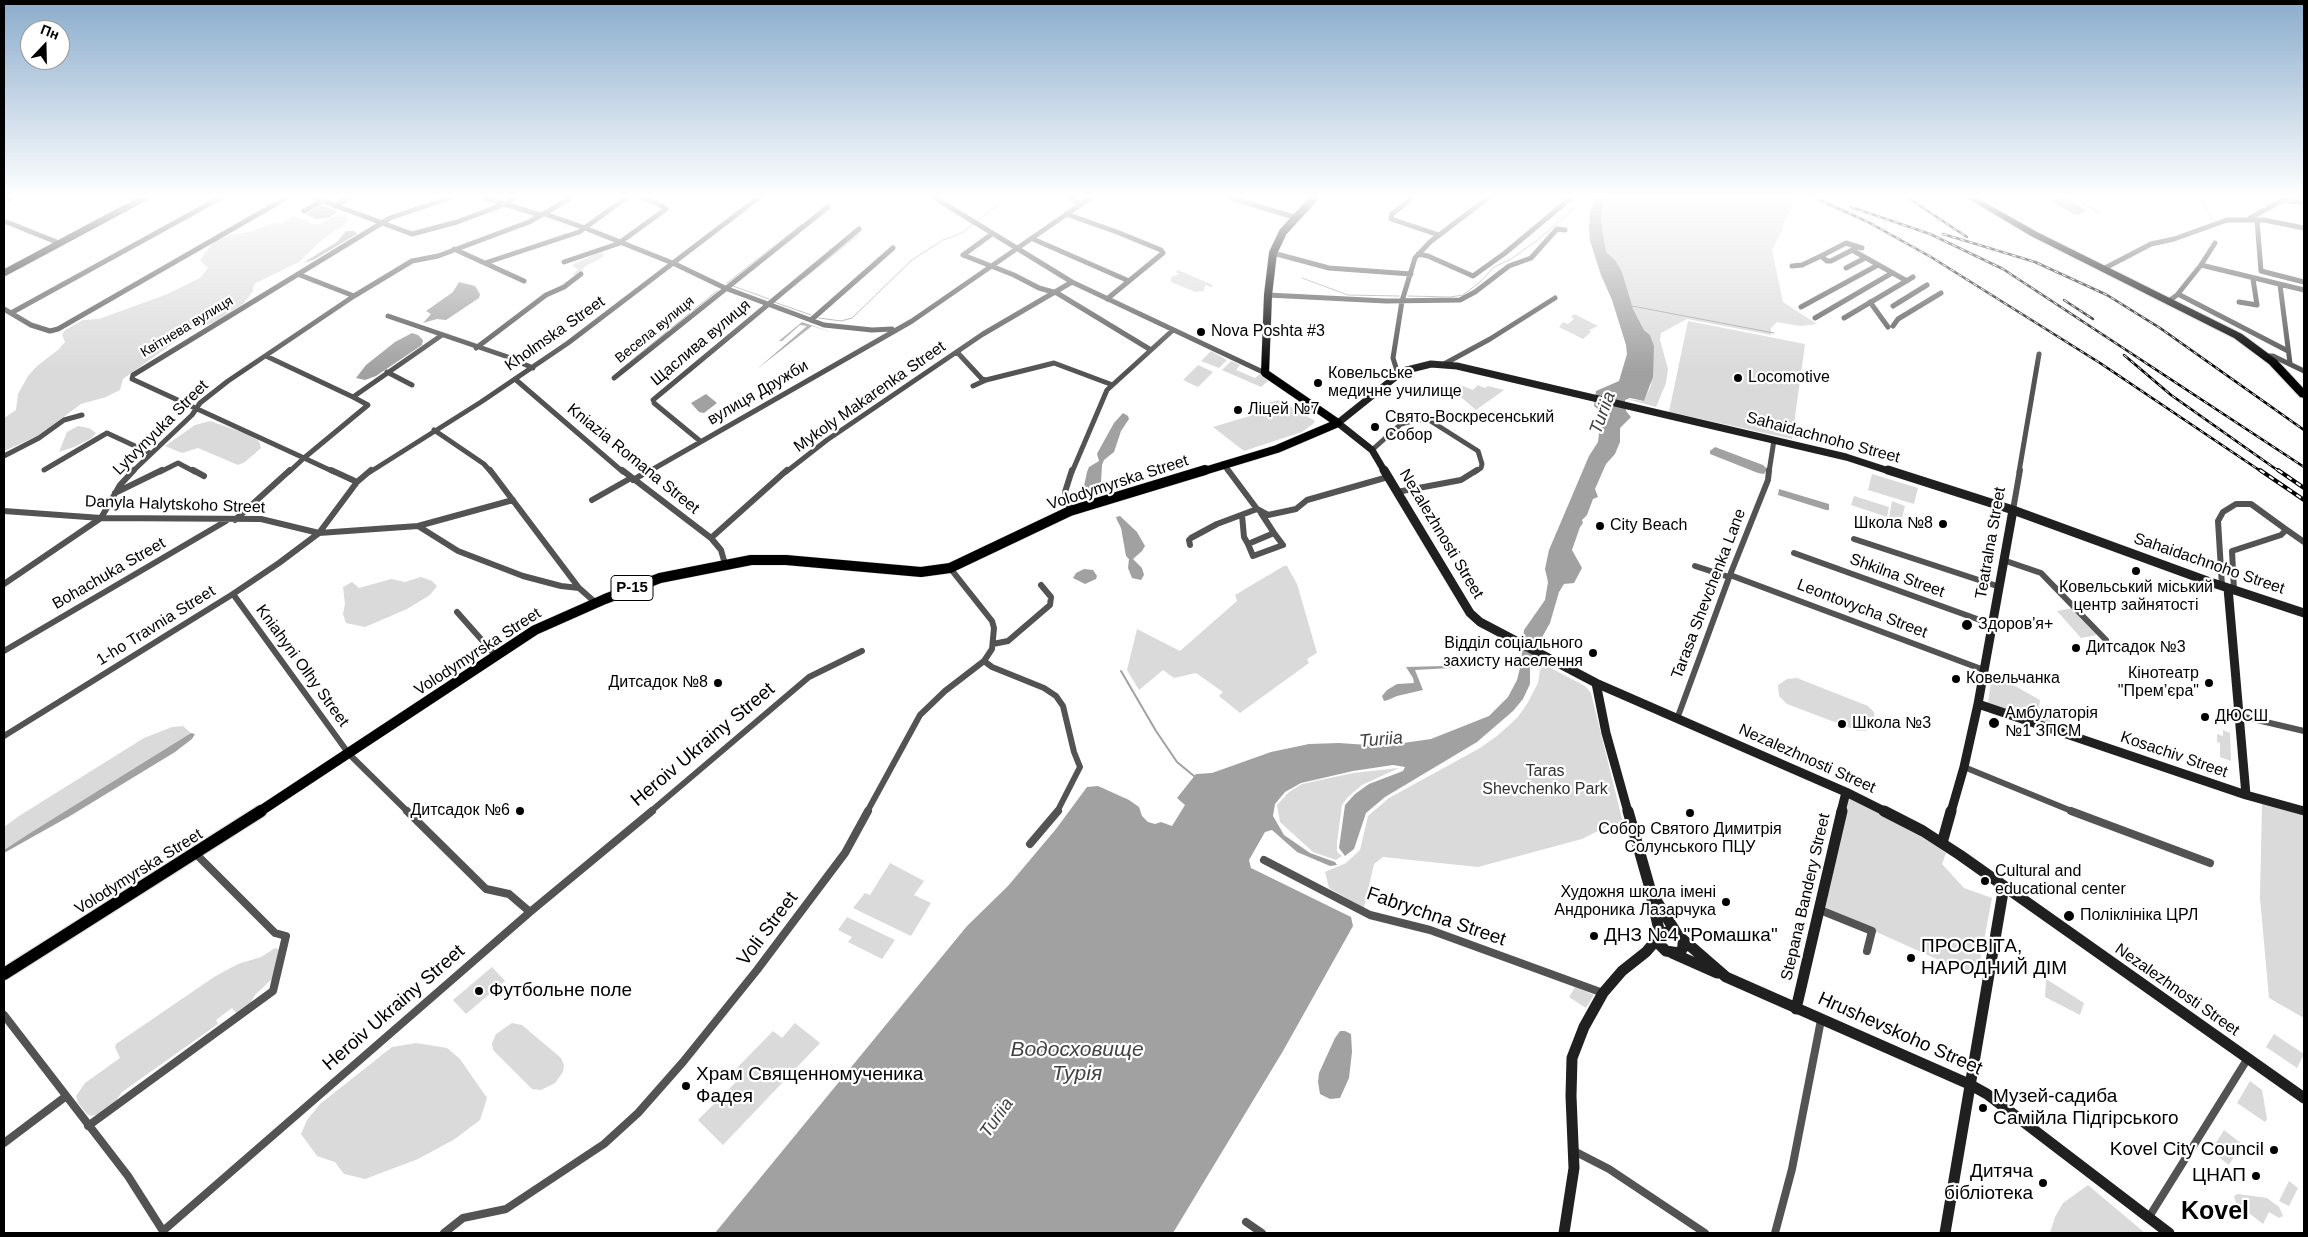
<!DOCTYPE html>
<meta charset="utf-8">
<style>
body{margin:0}
#map{position:relative;width:2308px;height:1237px;overflow:hidden;background:#fff;font-family:Arial,sans-serif}
canvas{display:block}
.frame{position:absolute;inset:0;border:5px solid #000;pointer-events:none}
.north{position:absolute;left:20px;top:20px;width:50px;height:50px;box-sizing:border-box;background:#fff;border:1px solid #999;border-radius:50%;rotate:21deg;font-size:14px;font-weight:700;line-height:20px;text-align:center;color:#000}
.north::after{content:'';display:block;margin:auto;width:18px;height:22px;background:#000;clip-path:polygon(50% 0,100% 100%,50% 72%,0 100%)}
</style>
<div id="map">
<canvas width="2308" height="1237"></canvas>
<div class="frame"></div>
<div class="north">Пн</div>
</div>
<script>
const ctx = document.querySelector('canvas').getContext('2d');
ctx.lineJoin = 'round';
function fill(path, color) { ctx.fillStyle = color; ctx.fill(path, 'evenodd'); }
const toPath = rows => new Path2D(rows.map(r => 'M' + r).join(''));
function trace(path, color, width, dash) { ctx.strokeStyle = color; ctx.lineWidth = width; ctx.lineCap = dash ? 'butt' : 'round'; ctx.setLineDash(dash || []); ctx.stroke(path); }
function drawText(font, color, halo, rows, align = 'center') {
  ctx.font = font + ' Arial,sans-serif'; ctx.lineWidth = 4.5; ctx.setLineDash([]); ctx.textBaseline = 'middle'; ctx.strokeStyle = halo; ctx.fillStyle = color; for (const [text, x, y, turn = 0] of rows) {
    ctx.save(); ctx.translate(x, y); ctx.rotate((+turn || 0) * Math.PI / 180); ctx.textAlign = isNaN(turn) ? turn : align; if (halo) ctx.strokeText(text, 0, 0); ctx.fillText(text, 0, 0); ctx.restore();
  }
}
fill(toPath([
 [1604,198,1788,198,1793,200,1793,208,1784,219,1783,229,1772,250,1783,302,1817,324,1800,326,1777,322,1771,328,1771,335,1687,319,1661,333,1660,340,1668,369,1666,383,1656,407,1627,399,1644,401,1647,394,1651,386,1654,346,1650,335,1644,330,1633,309,1615,260,1606,253,1601,221],
 [339,214,343,214,349,219,344,225,322,240,299,262,254,284,253,291,243,304,215,322,195,329,173,343,123,379,120,390,106,397,81,404,38,436,4,451,4,418,16,410,18,394,28,376,37,366,59,349,65,342,62,335,65,330,83,320,99,319,165,295,200,278,208,268,200,260,215,240,230,235,251,232,274,223,281,223,293,215,313,224,319,224],
 [601,252,604,253,603,257,586,266,577,275,572,275,578,269,572,266,574,264],
 [1178,270,1213,285,1211,287,1205,285,1204,291,1195,292,1171,282,1171,277,1179,274,1175,272],
 [1574,314,1598,326,1589,330,1591,332,1583,339,1559,327,1563,322,1568,324,1574,319,1571,317],
 [1688,321,1805,344,1792,439,1669,412],
 [1211,351,1227,360,1219,368,1201,361],
 [1231,361,1240,365,1236,370,1255,378,1260,374,1268,381,1261,387,1222,370],
 [1198,365,1213,372,1198,387,1183,380],
 [1478,385,1485,388,1488,386,1504,390,1476,410,1454,391,1463,386,1473,390],
 [1279,400,1283,406,1288,405,1315,421,1313,424,1302,432,1244,451,1213,427,1273,409,1267,410,1262,404],
 [210,421,247,434,259,441,261,448,245,462,238,465,198,448,182,453,165,446,195,425],
 [78,426,89,428,96,433,92,438,74,447,59,452,67,432],
 [1872,474,1918,488,1914,504,1868,490],
 [1854,496,1889,507,1887,517,1851,505],
 [1892,501,1905,506,1901,522,1889,517],
 [1284,566,1287,566,1297,584,1317,653,1307,659,1309,663,1240,713,1219,696,1223,692,1196,673,1174,678,1163,670,1139,690,1127,670,1137,629,1180,651,1237,601,1235,595],
 [421,577,432,581,437,586,430,595,407,609,365,627,346,623,343,614,345,604,343,587,352,582,359,588,391,579,405,582],
 [2073,608,2097,635,2081,638,2057,611],
 [1545,665,1585,686,1591,693,1624,827,1606,827,1582,839,1478,867,1383,857,1374,864,1364,908,1329,888,1325,872,1346,863,1360,850,1368,816,1389,798,1480,748,1497,736,1517,718,1527,704,1538,683,1540,670],
 [1992,673,2040,700,2039,707,2051,711,2050,725,1988,704],
 [1797,678,1868,706,1874,712,1875,724,1866,731,1858,731,1787,704,1779,696,1778,685,1787,679],
 [183,726,191,733,4,850,4,827,19,816,144,738,172,727],
 [2223,730,2230,733,2231,761,2220,757,2220,743,2217,742,2217,734,2223,736],
 [1399,768,1362,785,1347,798,1342,805,1337,843,1337,852,1342,856,1336,860,1313,852,1280,822,1277,805,1289,792,1302,784,1353,773],
 [1849,798,1924,837,1946,853,1942,864,1964,888,1992,898,1977,977,1825,909],
 [2262,804,2304,815,2304,1018,2269,998,2260,898],
 [890,863,924,881,914,895,931,903,911,936,853,908,865,893,870,895],
 [847,917,895,940,882,959,848,942,852,937,838,930],
 [275,948,280,950,272,979,255,995,251,1002,237,1014,232,1008,216,1020,218,1024,122,1092,113,1105,99,1114,92,1116,87,1114,78,1103,76,1096,85,1083,120,1058,115,1047,116,1044,214,977,238,964,261,957],
 [492,967,505,981,466,1014,453,1000],
 [2046,979,2084,1003,2080,1015,2045,997],
 [1575,987,1594,995,1586,1008,1569,997],
 [512,1023,522,1025,561,1058,564,1065,563,1072,555,1083,541,1090,532,1089,493,1050,492,1043,496,1034],
 [795,1023,820,1043,723,1145,698,1120,738,1080,731,1074,773,1031,782,1038],
 [2274,1034,2304,1054,2297,1068,2266,1047],
 [416,1043,447,1048,460,1059,487,1098,480,1120,455,1139,418,1159,365,1179,344,1174,335,1162,317,1156,301,1134,307,1120,320,1104,392,1047],
 [2250,1081,2262,1090,2267,1119,2265,1122,2237,1103],
 [2224,1130,2242,1144,2229,1165,2211,1151],
 [2289,1181,2298,1188,2289,1206,2279,1201],
 [2088,1185,2145,1233,2050,1233,2055,1217,2063,1203],
 [2238,1194,2267,1198,2279,1207,2283,1216,2279,1218,2269,1212,2263,1224,2236,1203,2234,1196]
]), '#dadada');
fill(toPath([
 [1593,198,1604,198,1601,221,1606,252,1615,260,1622,272,1633,309,1644,330,1650,335,1654,346,1653,377,1644,401,1630,398,1625,400,1626,411,1631,417,1620,428,1620,442,1615,454,1606,464,1595,489,1598,497,1593,499,1587,515,1582,520,1583,523,1580,527,1572,550,1582,568,1574,583,1564,584,1559,592,1550,623,1530,659,1530,684,1523,699,1513,711,1477,742,1385,797,1366,813,1354,849,1345,856,1339,848,1345,805,1355,794,1369,784,1403,771,1405,767,1393,765,1353,771,1301,783,1285,792,1275,804,1273,816,1284,835,1310,853,1335,862,1337,865,1330,866,1297,852,1272,830,1265,832,1249,860,1251,868,1351,917,1353,926,1283,1051,1173,1233,715,1233,967,926,1008,886,1056,829,1087,787,1098,786,1129,800,1139,807,1142,816,1148,822,1155,824,1161,822,1172,826,1185,805,1177,798,1196,774,1212,773,1271,752,1309,744,1339,743,1382,746,1431,739,1489,716,1508,697,1517,680,1521,664,1524,630,1545,600,1548,582,1545,569,1549,550,1589,456,1598,442,1601,418,1600,411,1594,406,1596,391,1619,381,1627,354,1626,345,1612,300,1601,275,1590,241,1589,229,1590,212,1594,201],
 [2052,198,2068,199,2087,211,2077,215,2072,213,2054,203],
 [322,205,337,211,336,213,328,218,315,219,306,214],
 [346,231,354,231,357,234,315,259,303,263,337,242],
 [459,282,475,286,480,294,479,298,446,320,437,319,423,323,431,314,426,311,453,292],
 [802,322,834,333,812,326,757,369,807,326,800,325,782,341,779,341],
 [412,333,418,335,423,340,422,345,376,376,365,380,356,378,366,365,395,342],
 [706,394,717,403,704,413,699,412,691,403],
 [1123,413,1128,416,1129,419,1121,431,1114,452,1104,460,1102,465,1101,482,1093,489,1085,490,1084,486,1087,472,1089,467,1099,461,1097,454,1099,450,1114,423],
 [1715,447,1763,465,1767,469,1764,474,1758,473,1710,454,1710,451],
 [1779,489,1829,504,1829,510,1826,510,1778,495],
 [1120,516,1137,532,1145,546,1142,551,1133,559,1142,568,1144,575,1141,580,1132,578,1128,568,1129,559,1126,556,1121,528,1117,520,1116,517],
 [1084,569,1093,570,1097,576,1096,579,1085,584,1073,578,1076,573],
 [1482,665,1487,666,1415,670,1423,690,1397,696,1388,700,1384,701,1382,696,1387,690,1397,684,1414,683,1413,678,1406,667],
 [191,733,195,734,192,739,175,752,70,816,4,853,4,850,27,835],
 [1340,1031,1345,1031,1351,1034,1352,1052,1349,1078,1340,1098,1330,1099,1320,1094,1318,1082,1319,1073,1335,1038]
]), '#a1a1a1');
trace(toPath([
 [2073,198,2102,214],
 [2200,198,2212,219],
 [804,278,859,234],
 [1302,278,1348,295,1399,296],
 [727,283,802,224],
 [733,286,769,299],
 [1408,296,1450,297,1463,295,1480,282,1494,267,1511,259,1540,238,1587,198],
 [774,302,811,315],
 [1632,306,1774,333],
 [819,318,841,321,852,318,912,260,943,240,962,233,1007,198],
 [620,370,717,291]
]), '#a1a1a1', 1);
trace(toPath([
 [1121,671,1156,731,1177,762,1194,776]
]), '#a1a1a1', 2);
const primaryFar2 = toPath([
 [1201,472,1277,449,1338,423,1265,373,1268,295,1273,253,1283,232,1314,198]
]);
const primaryFar1 = toPath([
 [259,812,535,630,605,599,660,578,751,560,786,560,921,572,950,568,1070,511,1205,470]
]);
const primary = toPath([
 [4,974,261,811]
]);
const highway = toPath([
 [1967,198,1977,198,2037,232,2242,334,2277,360,2304,389,2304,398,2300,397,2269,364,2234,338,2031,236,1967,198]
]);
trace(primaryFar2, '#dbdbdb', 9);
trace(primaryFar1, '#dbdbdb', 11);
trace(primary, '#dbdbdb', 14);
trace(highway, '#dbdbdb', 2);
trace(toPath([
 [315,198,412,234,457,222,505,204,514,198],
 [485,198,537,214,545,214,585,228,675,264,725,288,824,325,872,330,892,329],
 [935,198,1072,282,1265,373],
 [1070,198,1081,204],
 [1231,198,1294,217],
 [1412,198,1392,214,1391,219,1439,235],
 [4,201,10,198],
 [335,206,348,198],
 [304,211,322,201],
 [1066,214,1117,232,1161,250,1163,253,1107,299],
 [2250,218,2283,200,2304,203],
 [2257,220,2261,271,2304,282],
 [4,221,59,243],
 [992,234,963,255,1014,275,1039,288,1057,293,1151,350],
 [1033,239,1129,281],
 [619,243,666,209,659,204,642,198],
 [1858,247,1831,261,1827,261,1821,256,1846,243,1862,248],
 [454,249,524,281],
 [1852,250,1907,281],
 [1273,253,1329,268,1411,274],
 [1418,254,1428,256,1473,276,1505,253,1571,198],
 [564,262,620,243],
 [485,263,579,232,626,198],
 [2201,265,2304,290],
 [1792,266,1802,265,1821,256],
 [1846,268,1865,258],
 [2103,269,2151,244,2174,239,2227,220,2264,220,2304,228],
 [300,275,354,296],
 [2280,285,2290,363],
 [2178,294,2288,351],
 [1268,295,1386,301,1460,300,1475,292,1509,266,1531,258,1557,229,1565,230],
 [2169,301,2177,295,2201,265,2215,243],
 [1870,302,1888,327],
 [2239,302,2257,305,2253,279],
 [1893,306,1927,285],
 [1801,307,1878,265],
 [4,309,31,325,50,331,58,329,286,198],
 [11,313,220,198],
 [388,316,508,357,533,368],
 [1815,318,1892,273],
 [1844,318,1913,277],
 [811,320,893,248],
 [1893,326,1898,319,1941,293],
 [476,348,546,295,564,287,581,274],
 [957,352,982,379,986,380,1054,363,1110,384],
 [266,356,353,397,442,335],
 [2266,356,2273,356,2304,371],
 [1444,364,1490,339,1555,298],
 [387,372,412,385],
 [1398,374,1393,358,1402,301,1415,258,1430,242,1488,198],
 [614,378,828,207],
 [515,379,623,472],
 [973,386,986,380],
 [653,400,859,229],
 [654,403,700,441],
 [434,430,484,464,491,472],
 [1372,450,1401,424,1416,420,1429,420,1478,451,1482,464,1481,468,1475,472],
 [4,456,39,438,64,420,82,415],
 [1223,464,1229,472],
 [44,470,107,433,150,453],
 [132,472,192,415,200,403,228,381,354,296,412,261,438,256,529,222,571,198],
 [160,472,178,463,195,472],
 [289,472,304,458,132,379,133,375,390,218,449,198],
 [334,472,304,458,368,405,353,397],
 [370,472,481,402,568,343,757,199],
 [648,472,912,321,1090,198],
 [786,472,827,440,983,334,1072,282],
 [1072,472,1107,390,1173,330],
 [1769,472,1774,440],
 [2019,472,2039,354]
]), '#535353', 5);
trace(toPath([
 [193,470,204,476],
 [331,470,357,482],
 [490,470,579,588],
 [622,470,711,538,721,550,725,564],
 [1228,470,1257,509,1268,515,1296,509,1307,500,1388,477],
 [633,480,650,470],
 [1397,492,1461,480,1477,470],
 [115,493,162,470],
 [592,500,631,478],
 [2013,510,2020,470],
 [4,511,101,518,261,519,319,533,418,526,458,551,523,576,561,586,579,588,596,603],
 [1070,511,1065,492,1072,470],
 [1261,513,1274,533],
 [1242,515,1244,537,1248,544],
 [235,520,290,470],
 [418,526,513,500],
 [2284,528,2304,542],
 [1274,533,1283,545,1253,556,1248,544,1274,533],
 [711,538,787,470],
 [1854,539,1997,586],
 [1190,545,1189,540,1191,538,1217,524,1257,509],
 [1794,553,1991,624],
 [2003,560,2041,573,2106,640],
 [1695,566,1729,577],
 [1730,575,1984,670],
 [4,584,101,518,120,485,134,470],
 [2222,586,2218,521,2223,512,2236,504,2251,504,2284,528,2285,531,2281,535,2232,551,2234,590],
 [233,594,349,754,408,812],
 [457,612,496,656],
 [993,644,1008,641,1050,605,1051,597,1041,585],
 [4,651,226,521],
 [984,661,992,667,1044,688,1056,696,1063,706,1074,752,1080,767,1057,812],
 [2240,716,2304,731],
 [1677,719,1730,575,1768,480,1769,470],
 [4,736,233,594,279,563,319,533,357,482,371,470],
 [1964,767,2074,812],
 [650,812,809,677,862,651],
 [867,812,920,715,945,691,984,661,992,649,994,628,992,621,950,568]
]), '#535353', 6);
trace(toPath([
 [407,811,486,889,509,894,530,912],
 [2071,811,2210,863],
 [1030,844,1058,811],
 [1264,860,1370,915,1430,930,1603,993],
 [1820,910,1872,931,1867,951],
 [4,1015,128,1176,163,1231,530,912,652,811],
 [88,1126,273,991,286,936,275,933,196,854],
 [4,1143,65,1097],
 [1574,1151,1609,1169,1705,1233],
 [2149,1217,2248,1058],
 [1246,1222,1262,1233],
 [444,1233,463,1218,506,1209,604,1144,638,1113,683,1062,757,970,845,853,868,811],
 [1775,1233,1792,1169,1821,1020]
]), '#535353', 8);
trace(toPath([
 [755,198,758,198],
 [4,273,144,198],
 [1385,472,1372,450,1338,423,1403,371,1431,364,1457,366,1846,457,1892,472]
]), '#202020', 7);
trace(toPath([
 [1384,470,1470,613,1480,622,1596,683,1846,792,1886,812],
 [1888,470,2013,510,2210,582,2304,613],
 [2228,588,2246,795],
 [1596,683,1606,733,1628,812],
 [1978,704,2246,795,2304,811],
 [1841,812,1846,792],
 [1951,812,1964,767,1978,704,2013,510]
]), '#202020', 9);
trace(toPath([
 [1628,811,1651,892,1677,934],
 [1884,811,1923,831,1960,855,2304,1098],
 [1942,843,1951,811],
 [1652,900,1660,934],
 [1670,931,1683,940,1683,948,1679,953,1666,951,1660,945,1660,934,1670,931],
 [1680,937,1726,977,1969,1084,1987,1094,2169,1233],
 [1672,953,1717,973],
 [1796,1009,1842,811],
 [1564,1233,1574,1168,1571,1096,1572,1058,1584,1027,1603,993,1622,971,1646,952,1659,937],
 [1945,1233,2004,886]
]), '#202020', 11);
trace(primaryFar2, '#000', 8);
trace(primaryFar1, '#000', 10);
trace(primary, '#000', 12);
fill(highway, '#000');
const railFar1 = toPath([
 [1815,198,1868,222,1931,257,2100,363,2262,472],
 [1908,198,1967,237],
 [1851,207,1930,234,2003,269,2304,467],
 [1943,234,2035,262,2107,295,2160,328,2304,430],
 [2064,300,2093,319],
 [2124,355,2171,395,2280,472]
]);
const rail = toPath([
 [2260,470,2304,500],
 [2278,470,2304,488]
]);
trace(railFar1, '#000', 2.5);
trace(rail, '#000', 4);
trace(railFar1, '#fff', 1, [4.5]);
trace(rail, '#fff', 2, [5.5]);
const sky = ctx.createLinearGradient(0, 0, 0, 371);
sky.addColorStop(0, '#8baccc');
sky.addColorStop(0.53, '#fff');
sky.addColorStop(1, '#ffffff00');
ctx.fillStyle = sky;
ctx.fillRect(0, 0, 2308, 371);
for (const [x, y, r, color] of [
 [1201,332,5,"#000"],
 [1738,378,5,"#000"],
 [1318,383,5,"#000"],
 [1238,410,5,"#000"],
 [1375,427,5,"#000"],
 [1943,524,5,"#000"],
 [1600,526,5,"#000"],
 [2136,571,5,"#000"],
 [1967,625,6,"#000"],
 [2076,648,5,"#000"],
 [1593,653,5,"#000"],
 [1956,679,5,"#000"],
 [718,683,5,"#000"],
 [2209,683,5,"#000"],
 [2205,717,5,"#000"],
 [1994,723,6,"#000"],
 [1842,724,5,"#000"],
 [520,811,5,"#000"],
 [1690,813,5,"#000"],
 [1985,881,5,"#000"],
 [1726,902,5,"#000"],
 [2069,916,6,"#000"],
 [1594,936,5,"#000"],
 [1911,958,5,"#000"],
 [479,991,5,"#000"],
 [686,1086,5,"#000"],
 [1983,1108,5,"#000"],
 [2274,1150,5,"#000"],
 [2256,1176,5,"#000"],
 [2043,1183,5,"#000"]
]) { const dot = new Path2D(); dot.arc(x, y, r, 0, 2 * Math.PI); ctx.fillStyle = color; ctx.fill(dot); trace(dot, '#fff', 2); }
drawText('14px', '#000', '#fff', [
 ["Квітнева вулиця",187,327,-31],
 ["Весела вулиця",655,330,-39]
]);
for (const [x, y, w] of [
 [632,588,42]
]) { const box = new Path2D(); box.roundRect(x - w / 2, y - 12.5, w, 25, 4); ctx.fillStyle = '#fff'; ctx.fill(box); trace(box, '#000', 1); }
drawText('bold 15px', '#000', null, [
 ["Р-15",632,588]
]);
drawText('16px', '#000', '#fff', [
 ["Nova Poshta #3",1211,332],
 ["Ковельське",1328,374],
 ["медичне училище",1328,392],
 ["Locomotive",1748,378],
 ["Ліцей №7",1248,410],
 ["Свято-Воскресенський",1385,418],
 ["Собор",1385,436],
 ["Школа №8",1933,524,"right"],
 ["City Beach",1610,526],
 ["Ковельський міський",2136,588,"center"],
 ["центр зайнятості",2136,606,"center"],
 ["Здоров'я+",1978,625],
 ["Відділ соціального",1583,644,"right"],
 ["захисту населення",1583,662,"right"],
 ["Дитсадок №3",2086,648],
 ["Кінотеатр",2199,674,"right"],
 ["\"Прем’єра\"",2199,692,"right"],
 ["Ковельчанка",1966,679],
 ["Дитсадок №8",708,683,"right"],
 ["Амбулаторія",2005,714],
 ["№1 ЗПСМ",2005,732],
 ["ДЮСШ",2215,717],
 ["Школа №3",1852,724],
 ["Дитсадок №6",510,811,"right"],
 ["Собор Святого Димитрія",1690,830,"center"],
 ["Солунського ПЦУ",1690,848,"center"],
 ["Cultural and",1995,872],
 ["educational center",1995,890],
 ["Художня школа імені",1716,893,"right"],
 ["Андроника Лазарчука",1716,911,"right"],
 ["Поліклініка ЦРЛ",2080,916]
], 'left');
drawText('16px', '#000', '#fff', [
 ["Kholmska Street",555,334,-35],
 ["Щаслива вулиця",701,343,-40],
 ["вулиця Дружби",758,393,-30],
 ["Mykoly Makarenka Street",870,397,-35],
 ["Lytvynyuka Street",161,428,-45],
 ["Sahaidachnoho Street",1823,438,15],
 ["Kniazia Romana Street",633,459,39],
 ["Volodymyrska Street",1118,483,-18],
 ["Danyla Halytskoho Street",175,505,2],
 ["Nezalezhnosti Street",1441,534,59],
 ["Teatralna Street",1991,543,-80],
 ["Sahaidachnoho Street",2209,564,19],
 ["Bohachuka Street",109,574,-30],
 ["Shkilna Street",1897,576,20],
 ["Tarasa Shevchenka Lane",1709,594,-69],
 ["Leontovycha Street",1862,609,21],
 ["1-ho Travnia Street",156,626,-32],
 ["Volodymyrska Street",478,652,-33],
 ["Kniahyni Olhy Street",302,666,54],
 ["Kosachiv Street",2174,755,19],
 ["Nezalezhnosti Street",1807,759,24],
 ["Volodymyrska Street",139,872,-32],
 ["Stepana Bandery Street",1806,897,-77],
 ["Nezalezhnosti Street",2177,990,35]
]);
drawText('16px', '#313131', '#fff', [
 ["Taras",1545,772],
 ["Shevchenko Park",1545,790]
]);
drawText('italic 18px', '#424242', '#fff', [
 ["Turiia",1603,413,-70],
 ["Turiia",1381,740,-5],
 ["Turiia",997,1118,-55]
]);
drawText('19px', '#000', '#fff', [
 ["Heroiv Ukrainy Street",703,745,-40],
 ["Fabrychna Street",1436,917,19],
 ["Voli Street",768,929,-53],
 ["Heroiv Ukrainy Street",394,1008,-41],
 ["Hrushevskoho Street",1900,1034,24]
]);
drawText('19px', '#000', '#fff', [
 ["ДНЗ №4 \"Ромашка\"",1604,936],
 ["ПРОСВІТА,",1921,947],
 ["НАРОДНИЙ ДІМ",1921,969],
 ["Футбольне поле",489,991],
 ["Храм Священномученика",696,1075],
 ["Фадея",696,1097],
 ["Музей-садиба",1993,1097],
 ["Самійла Підгірського",1993,1119],
 ["Kovel City Council",2264,1150,"right"],
 ["Дитяча",2033,1172,"right"],
 ["бібліотека",2033,1194,"right"],
 ["ЦНАП",2246,1176,"right"]
], 'left');
drawText('italic 21px', '#424242', '#fff', [
 ["Водосховище",1077,1050],
 ["Турія",1077,1074]
]);
drawText('bold 25px', '#000', '#fff', [
 ["Kovel",2215,1212]
]);
</script>
